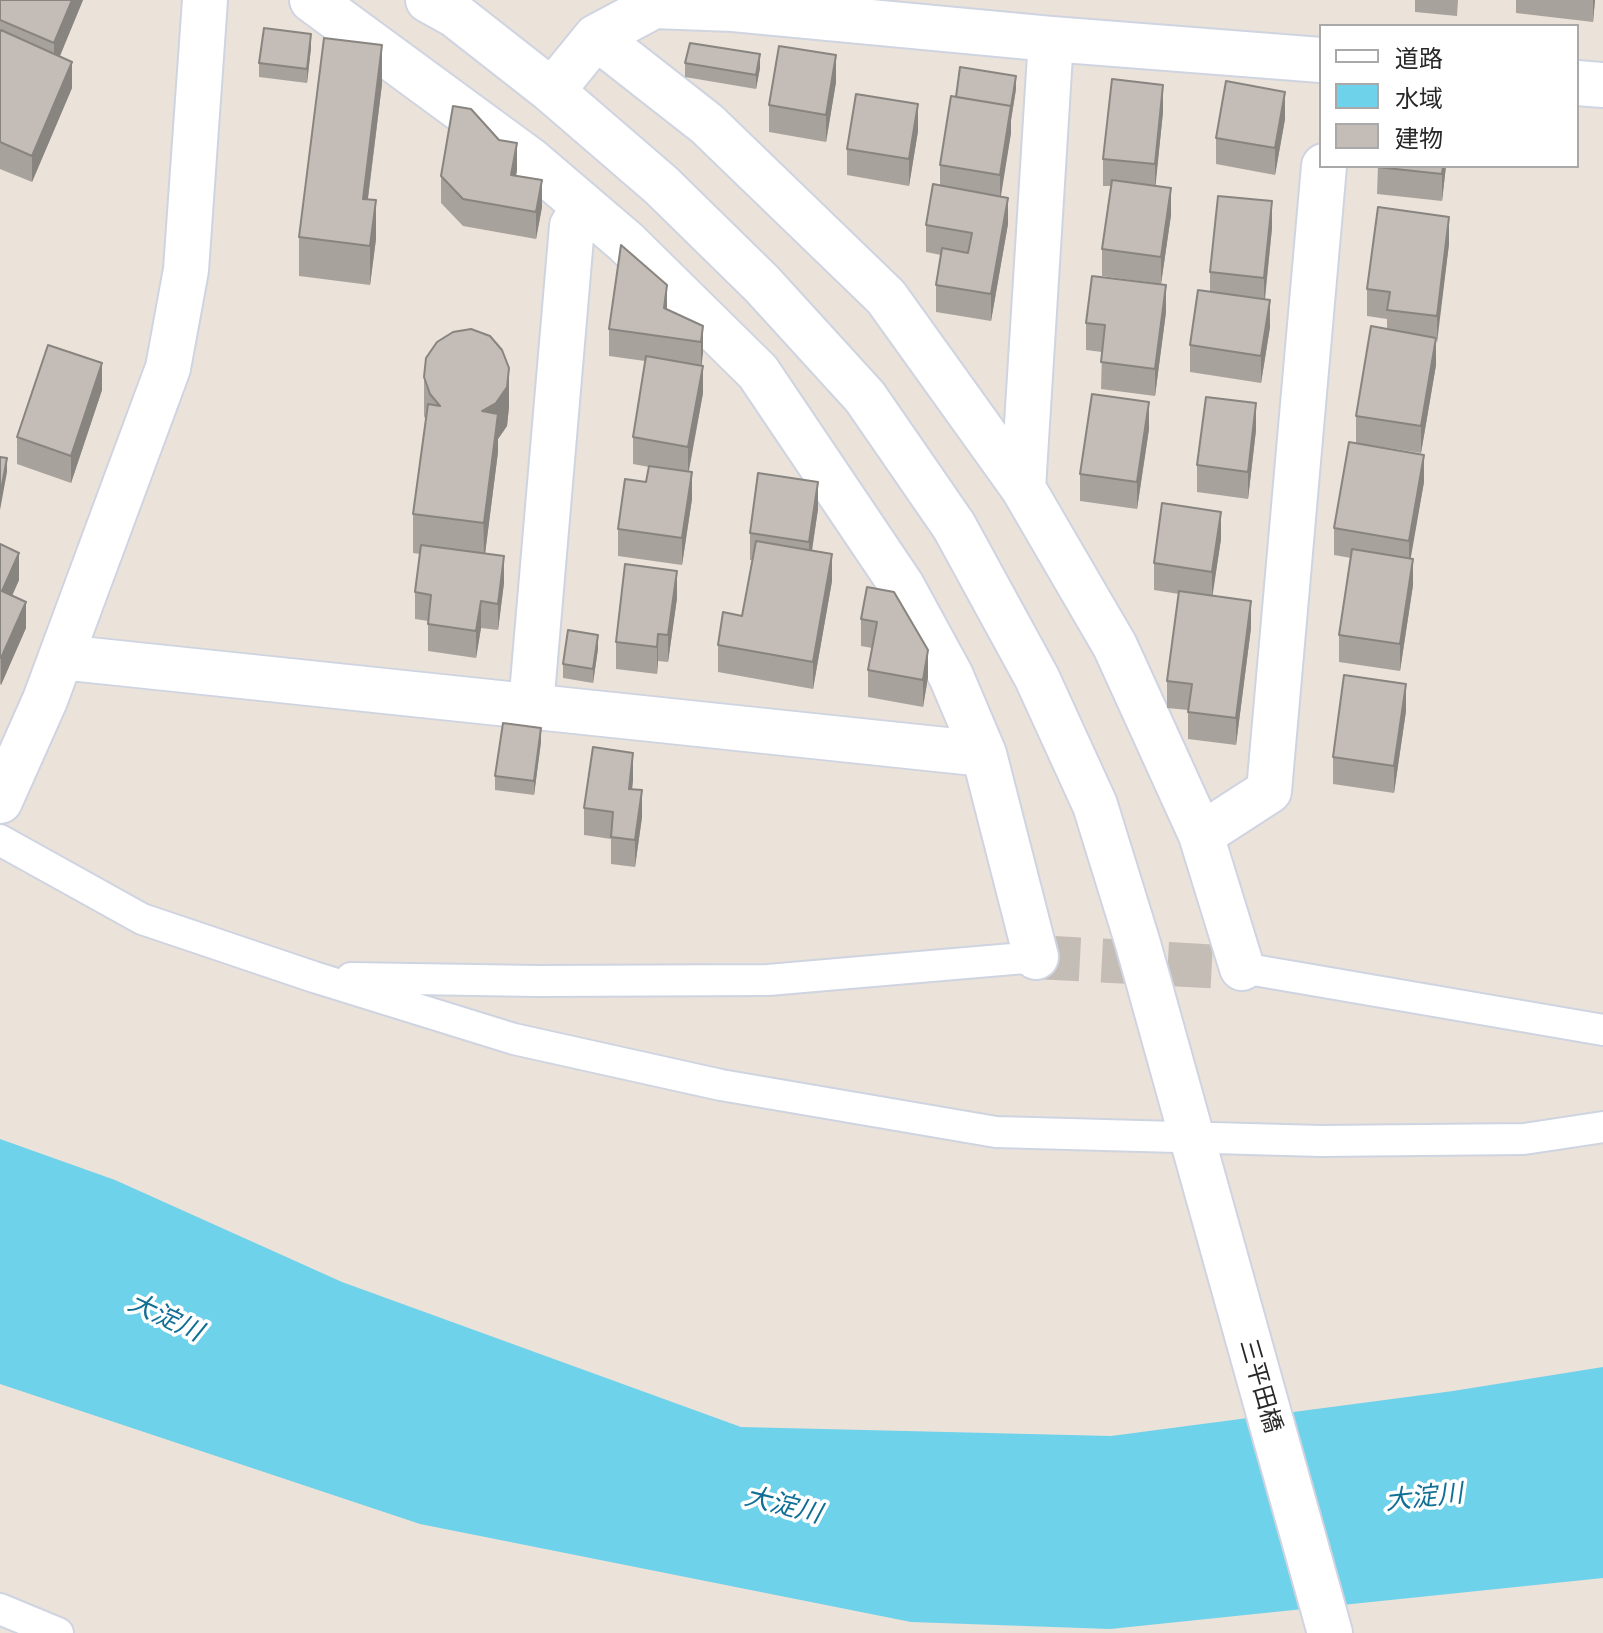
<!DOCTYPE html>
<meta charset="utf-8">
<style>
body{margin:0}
#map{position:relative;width:1603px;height:1633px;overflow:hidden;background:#ebe2da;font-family:Karla,"Noto Sans JP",sans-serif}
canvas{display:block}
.legend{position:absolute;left:1319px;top:24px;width:260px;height:144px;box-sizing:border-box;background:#fff;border:2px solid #a9a9a9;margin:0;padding:10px 14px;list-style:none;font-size:24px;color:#282828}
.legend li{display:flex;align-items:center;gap:16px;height:40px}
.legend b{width:40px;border:2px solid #a9a9a9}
</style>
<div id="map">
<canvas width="1603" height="1633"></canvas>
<ul class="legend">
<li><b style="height:10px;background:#fff"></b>道路</li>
<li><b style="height:22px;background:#6ed2eb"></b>水域</li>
<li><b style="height:22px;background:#c3bcb7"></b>建物</li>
</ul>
</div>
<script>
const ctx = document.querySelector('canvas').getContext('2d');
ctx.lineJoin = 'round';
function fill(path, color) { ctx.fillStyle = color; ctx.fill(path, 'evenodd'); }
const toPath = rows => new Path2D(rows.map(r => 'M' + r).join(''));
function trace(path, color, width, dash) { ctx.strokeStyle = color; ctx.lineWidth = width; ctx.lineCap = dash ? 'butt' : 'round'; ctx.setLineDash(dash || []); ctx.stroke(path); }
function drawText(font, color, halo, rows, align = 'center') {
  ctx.font = font + ' Karla,"Noto Sans JP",sans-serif'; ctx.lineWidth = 7; ctx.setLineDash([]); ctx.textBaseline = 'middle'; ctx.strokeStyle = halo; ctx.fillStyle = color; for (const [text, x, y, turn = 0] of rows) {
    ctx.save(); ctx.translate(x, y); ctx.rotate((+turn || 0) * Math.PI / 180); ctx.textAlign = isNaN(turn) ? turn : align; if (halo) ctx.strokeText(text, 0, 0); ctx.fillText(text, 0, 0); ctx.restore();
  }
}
fill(toPath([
 [0,1139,115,1180,342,1282,741,1427,1111,1436,1453,1391,1603,1367,1603,1578,1110,1629,911,1622,420,1524,0,1384]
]), '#6ed2eb');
trace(toPath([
 [1036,957,1242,968]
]), '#c4bdb6', 44, [44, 22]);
const lane = toPath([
 [0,840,142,919,314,977,514,1039,721,1085,996,1132,1321,1141,1524,1139,1603,1127],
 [1242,968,1603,1030],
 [351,978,537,981,768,980,1036,957],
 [0,1609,58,1633]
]);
const street = toPath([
 [596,37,707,124,886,297,1023,488,1115,646,1201,835,1269,791,1324,166],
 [1577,83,1603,85],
 [552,91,596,37,654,6,733,9,1051,39,1321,60],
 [1023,488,1051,39],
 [61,657,984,754,951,676,902,586,758,372,626,242,530,160,312,0],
 [531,706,572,226,585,207],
 [984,754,1036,957],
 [0,801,45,700,168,368,186,270,205,0],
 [1201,835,1242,968]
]);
const secondary = toPath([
 [428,0,455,15,552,91,661,185,762,284,865,397,954,526,1037,678,1095,805,1138,944,1330,1633]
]);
trace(lane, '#cfd4e1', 34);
trace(street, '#cfd4e1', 48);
trace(secondary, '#cfd4e1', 48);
trace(lane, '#fff', 30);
trace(street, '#fff', 44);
trace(secondary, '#fff', 44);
fill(toPath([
 [0,0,83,0,60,56,72,88,32,182,0,169],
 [1415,0,1458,0,1457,16,1415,12],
 [1516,0,1595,0,1593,22,1516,13],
 [311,48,307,83,259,77,259,63],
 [685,63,760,68,756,89,685,77],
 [836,82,826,142,769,132,769,105],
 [382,84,368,199,376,239,370,285,299,276,299,237],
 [1016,89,1011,120,1011,133,1000,196,1008,224,991,321,936,312,936,285,941,255,926,252,926,225,940,186,940,165],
 [1163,112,1155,186,1171,215,1161,284,1102,276,1102,249,1111,186,1103,186,1103,159],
 [1285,119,1275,175,1216,164,1216,138],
 [918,131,909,186,847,175,847,149],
 [1378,166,1446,166,1442,201,1377,194],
 [517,170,516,176,542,207,536,239,463,226,441,203,441,176],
 [1272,228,1265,300,1270,327,1261,383,1190,372,1190,345,1210,292,1210,272],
 [1449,244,1436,343,1436,365,1421,453,1356,443,1356,416,1387,329,1387,319,1367,316,1367,289],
 [667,309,703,326,702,366,703,393,689,471,692,499,682,565,618,556,618,529,646,482,649,467,633,464,633,437,645,361,609,356,609,329],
 [1166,312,1155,396,1101,389,1102,352,1086,350,1086,323],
 [424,377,509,407,507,426,498,439,498,452,485,554,504,583,498,630,481,628,476,658,428,651,428,621,415,619,415,592,420,554,413,553,413,514,426,421,424,416],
 [102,390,71,483,17,464,17,437],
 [1149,429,1137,509,1080,501,1080,474],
 [1256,430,1248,499,1197,492,1197,465],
 [1424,482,1410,558,1413,585,1400,671,1339,662,1339,635,1351,558,1334,555,1334,528],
 [818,509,812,551,832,581,813,689,718,672,718,645,742,616,752,560,750,560,750,533],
 [1221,539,1212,596,1251,628,1236,745,1188,739,1188,710,1167,708,1167,681,1179,594,1154,590,1154,563],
 [0,544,19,580,12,596,26,628,1,685,0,684],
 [867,587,928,677,923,707,868,697,868,670,872,648,861,646,861,619],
 [677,598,668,662,658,661,657,674,616,669,616,642],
 [598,649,593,683,563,678,563,664],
 [1406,711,1394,793,1333,784,1333,757],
 [541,742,534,795,495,790,495,776],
 [633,780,632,789,642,817,635,867,611,864,611,839,584,835,584,808]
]), '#a8a29d');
fill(toPath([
 [72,0,83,0,54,70,54,43],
 [1593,0,1595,0,1593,22],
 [311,34,311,48,307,83,307,69],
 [382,45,382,84,363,237,363,199],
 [760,54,760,68,756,89,756,75],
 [836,55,836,82,826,142,826,115],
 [72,62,72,88,32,182,32,156],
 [1016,76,1016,89,1011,120,1011,133,1000,202,1000,175],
 [1163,85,1163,112,1155,191,1155,164],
 [1285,92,1285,119,1275,175,1275,148],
 [918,104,918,131,909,186,909,159],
 [517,143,517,170,511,202,511,175],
 [1443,166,1446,166,1442,201,1442,174],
 [542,180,542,207,536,239,536,212],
 [1171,188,1171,215,1161,284,1161,257],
 [1008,198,1008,224,991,321,991,294],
 [376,200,376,239,370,285,370,246],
 [1272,201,1272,228,1264,305,1264,278],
 [1449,217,1449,244,1437,343,1437,316],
 [667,285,667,312,664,308],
 [1166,285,1166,312,1155,396,1155,369],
 [1270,300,1270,327,1261,383,1261,356],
 [703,326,703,353,701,368,701,342],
 [1436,338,1436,365,1421,453,1421,426],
 [102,363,102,390,71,483,71,456],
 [703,366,703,393,688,474,688,447],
 [509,368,509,407,507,426,498,439,498,452,484,562,482,411],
 [1149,402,1149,429,1137,509,1137,482],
 [1256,403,1256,430,1248,499,1248,472],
 [1424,455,1424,482,1409,568,1409,541],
 [7,458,7,472,0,510,0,496],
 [692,472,692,499,682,565,682,538],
 [818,482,818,509,809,569,809,542],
 [1221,512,1221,539,1212,599,1212,572],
 [19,553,19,580,2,618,2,591],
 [832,554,832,581,813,689,813,662],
 [504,556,504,583,498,630,498,604],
 [1413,559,1413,585,1400,671,1400,644],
 [677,571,677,598,668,662,668,635],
 [481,601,481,628,476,658,476,631],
 [1251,601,1251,628,1236,745,1236,718],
 [26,602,26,628,1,685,1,658],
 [658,634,658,661,657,674,657,647],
 [598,635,598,649,593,683,593,669],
 [928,650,928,677,923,707,923,680],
 [1406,684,1406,711,1394,793,1394,766],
 [541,728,541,742,534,795,534,781],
 [633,753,633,780,629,816,629,789],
 [642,790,642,817,635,867,635,840]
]), '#888480');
const building = toPath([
 [0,0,72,0,54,43,0,20,0,0],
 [264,28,311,34,307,69,259,63,264,28],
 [1,30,72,62,32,156,0,142,0,33,1,30],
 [324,38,382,45,363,199,376,200,370,246,299,237,324,38],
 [690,43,760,54,756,75,685,63,690,43],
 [779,46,836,55,826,115,769,105,779,46],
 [960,67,1016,76,1011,107,1011,106,956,97,960,67],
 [1112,79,1163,85,1155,164,1103,159,1112,79],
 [1226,81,1285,92,1275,148,1216,138,1226,81],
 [856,94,918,104,909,159,847,149,856,94],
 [951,96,1011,106,1000,175,940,165,951,96],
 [453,106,471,109,499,140,517,143,511,175,542,180,536,212,463,199,441,176,453,106],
 [1378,166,1443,166,1442,174,1377,167,1378,166],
 [1112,180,1171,188,1161,257,1102,249,1112,180],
 [933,184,1008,198,991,294,936,285,942,248,968,253,972,233,926,225,933,184],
 [1218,196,1272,201,1264,278,1210,272,1218,196],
 [1378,207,1449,217,1437,316,1387,310,1390,292,1367,289,1378,207],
 [621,245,667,285,664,308,703,326,701,342,609,329,621,245],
 [1092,276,1166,285,1155,369,1101,362,1105,325,1086,323,1092,276],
 [1198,290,1270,300,1261,356,1190,345,1198,290],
 [1371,326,1436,338,1421,426,1356,416,1371,326],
 [471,329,490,336,502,350,509,368,507,387,496,403,482,411,498,414,484,523,413,514,428,404,440,406,430,394,424,377,426,358,437,342,453,332,471,329],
 [48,345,102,363,71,456,17,437,48,345],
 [646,356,703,366,688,447,633,437,646,356],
 [1092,394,1149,402,1137,482,1080,474,1092,394],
 [1206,397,1256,403,1248,472,1197,465,1206,397],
 [1349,442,1424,455,1409,541,1334,528,1349,442],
 [0,457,7,458,0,496,0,457],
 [649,466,692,472,682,538,618,529,625,479,646,482,649,466],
 [758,473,818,482,809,542,750,533,758,473],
 [1162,503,1221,512,1212,572,1154,563,1162,503],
 [756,541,832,554,813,662,718,645,723,612,742,616,756,541],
 [0,544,19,553,2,591,26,602,1,658,0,657,0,544],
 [421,545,504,556,498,604,481,601,476,631,428,624,431,595,415,592,421,545],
 [1352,549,1413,559,1400,644,1339,635,1352,549],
 [625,564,677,571,668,635,658,634,657,647,616,642,625,564],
 [867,587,894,592,928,650,923,680,868,670,877,622,861,619,867,587],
 [1179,591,1251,601,1236,718,1188,712,1192,684,1167,681,1179,591],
 [568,630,598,635,593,669,563,664,568,630],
 [1344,675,1406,684,1394,766,1333,757,1344,675],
 [503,723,541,728,534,781,495,776,503,723],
 [593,747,633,753,629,789,642,790,635,840,611,837,613,812,584,808,593,747]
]);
fill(building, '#c3bcb7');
trace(building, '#888480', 2);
drawText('24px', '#282828', '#fff', [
 ["三平田橋",1260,1386,74]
]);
drawText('italic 26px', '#106f94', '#fff', [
 ["大淀川",165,1318,25],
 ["大淀川",1424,1498,-6],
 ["大淀川",783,1506,14]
]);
</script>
